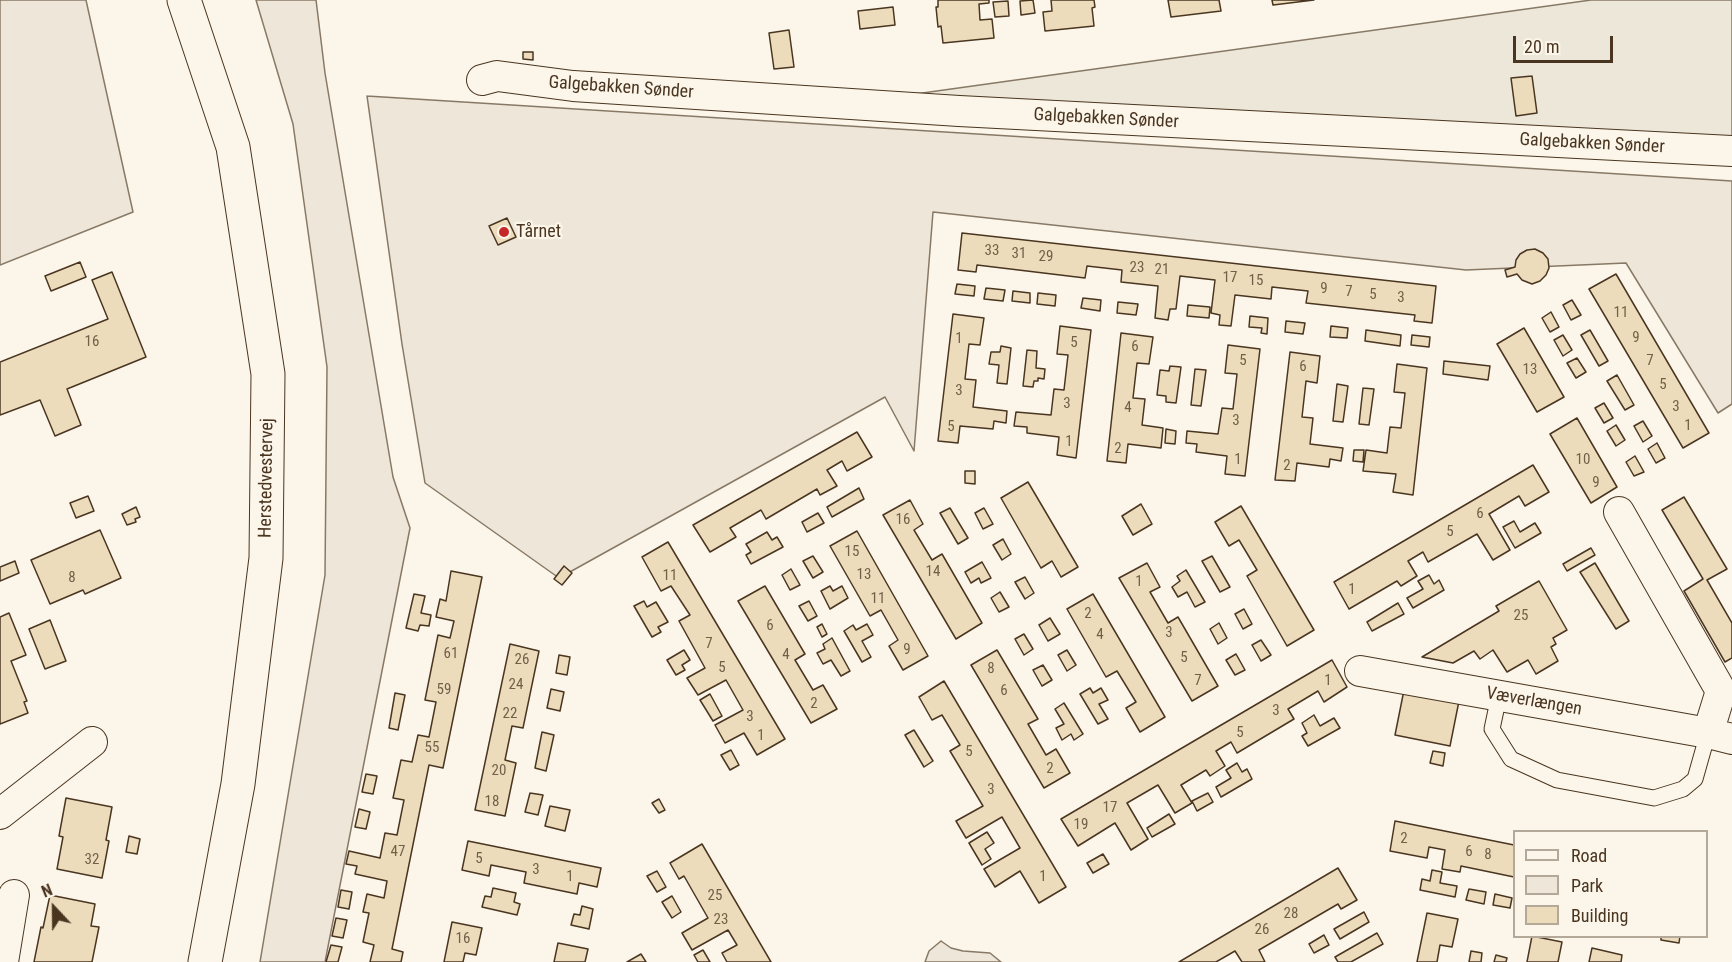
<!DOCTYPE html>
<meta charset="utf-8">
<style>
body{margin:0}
#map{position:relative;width:1732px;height:962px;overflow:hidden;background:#fbf6e9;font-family:"Roboto Condensed",sans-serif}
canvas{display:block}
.legend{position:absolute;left:1513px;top:830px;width:195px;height:108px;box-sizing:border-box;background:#fbf6e9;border:2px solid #b4a999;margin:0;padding:8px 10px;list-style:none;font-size:18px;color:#4a3520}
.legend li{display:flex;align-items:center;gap:12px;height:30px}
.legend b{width:30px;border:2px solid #b4a999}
.north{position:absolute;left:24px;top:878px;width:60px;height:60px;-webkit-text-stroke:4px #fbf6e9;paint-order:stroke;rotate:338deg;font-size:16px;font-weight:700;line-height:24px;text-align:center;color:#4a3520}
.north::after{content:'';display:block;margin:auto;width:21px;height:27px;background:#4a3520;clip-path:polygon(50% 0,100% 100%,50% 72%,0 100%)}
.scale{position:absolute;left:1513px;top:36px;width:100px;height:27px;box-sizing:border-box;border:3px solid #4a3520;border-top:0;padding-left:8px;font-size:18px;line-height:21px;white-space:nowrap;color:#4a3520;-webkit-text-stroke:4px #fbf6e9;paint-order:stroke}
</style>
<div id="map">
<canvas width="1732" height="962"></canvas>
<ul class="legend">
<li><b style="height:8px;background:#fbf6e9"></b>Road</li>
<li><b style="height:16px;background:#ede6d9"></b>Park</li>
<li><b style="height:16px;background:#ecdcbc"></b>Building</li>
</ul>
<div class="north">N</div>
<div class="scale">20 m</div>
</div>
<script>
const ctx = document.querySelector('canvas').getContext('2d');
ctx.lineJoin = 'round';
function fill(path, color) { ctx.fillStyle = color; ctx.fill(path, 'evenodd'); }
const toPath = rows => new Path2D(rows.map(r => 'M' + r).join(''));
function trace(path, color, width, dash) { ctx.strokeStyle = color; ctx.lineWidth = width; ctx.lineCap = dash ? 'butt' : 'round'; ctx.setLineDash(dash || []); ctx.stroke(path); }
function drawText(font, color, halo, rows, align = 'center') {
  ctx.font = font + ' "Roboto Condensed",sans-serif'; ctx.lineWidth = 4.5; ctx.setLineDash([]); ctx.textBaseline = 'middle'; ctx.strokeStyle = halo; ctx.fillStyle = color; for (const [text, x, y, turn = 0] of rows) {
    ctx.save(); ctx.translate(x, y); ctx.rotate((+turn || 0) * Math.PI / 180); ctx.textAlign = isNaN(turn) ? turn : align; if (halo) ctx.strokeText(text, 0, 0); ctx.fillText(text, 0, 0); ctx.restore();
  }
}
const green = toPath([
 [0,0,86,0,133,212,0,265,0,0],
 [256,0,316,0,325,73,393,477,410,528,325,962,260,962,325,575,327,367,293,124,256,0],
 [367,96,1732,181,1732,404,1718,413,1626,263,1466,270,933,212,914,451,885,397,559,578,425,483,402,344,367,96],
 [941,941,951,948,963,951,990,953,1001,962,925,962,929,951,941,941]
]);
fill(green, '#ede6d9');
trace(green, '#887966', 1.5);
const parking = toPath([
 [1591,0,1732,0,1732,137,908,95,1591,0]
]);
fill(parking, '#ede7d9');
trace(parking, '#887966', 1.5);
const building = toPath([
 [938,0,989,0,989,3,979,4,980,20,992,19,994,38,943,43,941,26,938,27,936,7,938,7,938,0],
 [1033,0,1035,13,1021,15,1020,1,1033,0],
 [1051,0,1094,0,1095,7,1092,8,1094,26,1045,31,1043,12,1052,11,1051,0],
 [1168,0,1219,0,1221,11,1171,17,1168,0],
 [1272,0,1314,0,1273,5,1272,0],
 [1008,1,1009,16,995,17,993,2,1008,1],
 [893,7,895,25,860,29,858,11,893,7],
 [789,30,794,67,774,69,769,33,789,30],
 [523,52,533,52,533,60,523,59,523,52],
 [1532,76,1537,113,1516,116,1511,78,1532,76],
 [507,218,516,237,498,245,489,226,507,218],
 [962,233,1436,286,1432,323,1414,321,1415,315,1306,303,1308,291,1272,287,1271,299,1235,295,1231,326,1219,325,1220,315,1211,313,1215,280,1180,276,1176,309,1170,309,1168,320,1155,318,1158,286,1121,282,1122,270,1087,266,1085,278,977,265,976,272,958,270,962,233],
 [1535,249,1543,253,1548,259,1549,268,1546,275,1540,281,1532,284,1522,280,1517,274,1507,277,1505,270,1515,267,1516,260,1520,254,1527,250,1535,249],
 [80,262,86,277,51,291,45,276,80,262],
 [112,272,146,357,67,389,81,425,55,436,40,400,0,415,0,362,108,319,92,280,112,272],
 [1616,274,1709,433,1683,448,1589,289,1616,274],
 [957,284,975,286,974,296,955,294,957,284],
 [986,288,1005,290,1003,301,984,299,986,288],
 [1013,291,1030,293,1030,303,1012,301,1013,291],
 [1038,293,1056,295,1055,306,1037,304,1038,293],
 [1083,298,1101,300,1100,311,1081,308,1083,298],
 [1572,300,1581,315,1571,320,1563,305,1572,300],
 [1118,302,1138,304,1136,315,1117,313,1118,302],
 [1188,305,1210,307,1209,318,1187,316,1188,305],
 [1551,312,1559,327,1550,332,1542,318,1551,312],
 [953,314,984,318,980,345,969,344,965,379,976,380,973,407,1007,411,1006,423,994,421,993,429,960,426,958,443,938,441,953,314],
 [1250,316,1268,318,1267,334,1261,333,1262,328,1249,327,1250,316],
 [1286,321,1305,323,1303,334,1285,332,1286,321],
 [1060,326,1091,330,1076,458,1057,455,1059,437,1027,433,1027,427,1014,426,1016,412,1051,415,1054,389,1064,390,1068,355,1057,354,1060,326],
 [1331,326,1348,328,1347,338,1330,337,1331,326],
 [1524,328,1564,397,1537,412,1497,344,1524,328],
 [1366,330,1401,335,1400,346,1365,341,1366,330],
 [1590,330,1608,361,1599,366,1581,335,1590,330],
 [1121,333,1153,337,1149,364,1137,363,1133,398,1145,399,1142,425,1163,428,1161,448,1128,444,1126,463,1107,461,1121,333],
 [1412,335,1430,337,1429,347,1411,345,1412,335],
 [1563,335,1572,350,1563,356,1554,340,1563,335],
 [1228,345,1260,349,1245,476,1225,474,1227,456,1196,452,1197,444,1186,443,1187,431,1218,434,1222,408,1233,409,1237,374,1225,373,1228,345],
 [1001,346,1011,348,1007,384,997,383,999,365,989,364,991,352,1000,352,1001,346],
 [1027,350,1037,351,1036,368,1045,369,1044,379,1038,378,1038,381,1034,381,1033,387,1023,386,1027,350],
 [1290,352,1320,356,1317,383,1306,381,1302,417,1313,418,1310,444,1343,448,1341,461,1330,459,1329,467,1297,463,1295,481,1275,480,1290,352],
 [1577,358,1586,372,1576,378,1567,363,1577,358],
 [1444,361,1490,366,1488,380,1443,374,1444,361],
 [1397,364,1427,368,1413,495,1393,492,1396,474,1363,471,1366,450,1387,453,1390,427,1401,428,1405,393,1394,392,1397,364],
 [1170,366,1181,367,1176,403,1166,402,1166,396,1157,395,1160,370,1169,371,1170,366],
 [1195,369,1206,370,1201,406,1191,405,1195,369],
 [1617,375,1634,405,1625,410,1607,381,1617,375],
 [1337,384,1348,386,1343,422,1333,421,1337,384],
 [1363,388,1374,389,1369,425,1359,424,1363,388],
 [1604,403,1613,418,1604,423,1595,408,1604,403],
 [1577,418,1617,487,1591,503,1550,434,1577,418],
 [1643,421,1652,436,1643,442,1634,426,1643,421],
 [1616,425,1625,440,1616,446,1607,431,1616,425],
 [1166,429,1176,431,1175,444,1165,443,1166,429],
 [857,432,872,457,847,471,842,461,827,470,837,486,820,495,817,489,766,519,761,510,730,528,736,537,710,552,693,525,857,432],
 [1657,443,1665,458,1656,463,1648,449,1657,443],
 [1354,450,1364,450,1363,462,1353,461,1354,450],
 [1635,456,1644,472,1634,476,1626,462,1635,456],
 [1533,465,1549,492,1525,506,1519,496,1489,514,1510,550,1493,560,1477,534,1428,562,1423,552,1408,561,1417,576,1401,586,1397,581,1349,609,1334,582,1533,465],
 [965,471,975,471,975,484,965,483,965,471],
 [1028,482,1078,567,1061,577,1052,561,1041,568,1001,498,1028,482],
 [859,488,864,499,832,517,827,507,859,488],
 [88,496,94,511,76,518,70,503,88,496],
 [1684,497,1727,569,1707,580,1732,623,1732,658,1725,662,1684,591,1703,579,1662,510,1684,497],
 [910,500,923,524,914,530,932,560,942,554,982,623,956,639,883,515,910,500],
 [1141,504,1152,524,1133,535,1122,516,1141,504],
 [1241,506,1314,630,1287,646,1247,576,1257,570,1239,540,1229,546,1215,522,1241,506],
 [136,507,140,517,135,519,136,522,127,525,122,514,136,507],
 [950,508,968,538,958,544,940,513,950,508],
 [984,508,993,524,983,529,975,513,984,508],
 [818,513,824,523,807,532,802,522,818,513],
 [1514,521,1520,532,1535,523,1541,533,1515,548,1503,527,1514,521],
 [100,530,121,578,85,594,83,590,50,604,31,560,100,530],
 [857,531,928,656,903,670,889,646,898,640,881,610,870,616,830,546,857,531],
 [767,532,772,540,777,537,783,547,751,564,746,555,751,552,746,544,767,532],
 [1003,539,1011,554,1002,560,993,545,1003,539],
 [668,542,785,739,757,755,744,733,725,743,715,725,743,710,726,680,698,695,687,678,705,668,679,621,690,615,671,586,661,591,642,557,668,542],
 [1591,548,1595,555,1567,571,1563,564,1591,548],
 [813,556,823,572,813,578,803,561,813,556],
 [1212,556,1230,587,1220,592,1202,561,1212,556],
 [15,561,19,573,0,581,0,567,15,561],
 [982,562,991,578,981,583,979,578,971,583,965,572,982,562],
 [1147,563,1160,587,1150,592,1168,623,1178,617,1218,686,1192,701,1119,578,1147,563],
 [1595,563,1629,621,1616,629,1580,572,1595,563],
 [564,566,572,573,562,585,554,579,564,566],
 [791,569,800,585,790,590,782,575,791,569],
 [1186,570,1205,602,1195,607,1187,592,1178,597,1172,587,1180,581,1177,576,1186,570],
 [451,571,482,577,443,768,429,765,392,949,403,952,401,962,370,962,374,945,363,942,369,913,363,912,367,894,384,898,387,881,355,874,357,866,346,864,349,851,380,858,385,833,397,835,404,800,393,798,401,760,412,762,418,735,429,737,436,702,425,700,438,635,450,638,454,621,436,617,440,599,446,601,451,571],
 [1429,575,1434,584,1439,580,1444,590,1413,608,1407,598,1423,589,1418,581,1429,575],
 [1025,577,1034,593,1025,599,1015,582,1025,577],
 [1539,581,1567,630,1553,638,1556,644,1551,647,1558,661,1536,674,1528,660,1507,672,1493,650,1480,659,1474,651,1453,663,1422,657,1499,611,1496,606,1539,581],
 [765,586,805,654,795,660,813,690,823,685,837,709,811,723,738,601,765,586],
 [830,586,833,591,842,586,848,598,830,609,821,591,830,586],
 [1000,592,1009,607,999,612,991,598,1000,592],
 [414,594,425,596,421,613,431,615,429,626,420,625,418,631,406,628,414,594],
 [1093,594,1165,717,1140,732,1126,708,1136,702,1117,671,1106,677,1067,609,1093,594],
 [644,601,647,607,656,602,668,622,658,627,661,632,652,637,634,606,644,601],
 [809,601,817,616,808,621,799,606,809,601],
 [1398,603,1404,614,1372,631,1367,622,1398,603],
 [1244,609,1252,624,1243,629,1235,614,1244,609],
 [9,613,26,655,11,661,27,701,24,702,28,713,0,724,0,617,9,613],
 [1050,618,1060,634,1048,641,1039,625,1050,618],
 [50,620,66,661,45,669,29,629,50,620],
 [1219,623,1227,638,1218,644,1210,629,1219,623],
 [822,624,827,634,822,637,817,627,822,624],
 [867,624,873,635,862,641,871,657,862,662,844,631,853,625,856,630,867,624],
 [1024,634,1033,649,1024,655,1015,639,1024,634],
 [832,638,850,671,841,676,831,660,823,664,817,653,825,649,823,644,832,638],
 [1261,640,1271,655,1261,661,1252,645,1261,640],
 [510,644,539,651,523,728,512,726,505,760,516,763,505,816,475,810,510,644],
 [684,650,690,660,682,665,685,670,676,675,667,660,684,650],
 [997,650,1038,719,1028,724,1046,755,1056,749,1070,773,1044,788,971,665,997,650],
 [1067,650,1076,665,1067,671,1058,655,1067,650],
 [1236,654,1245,670,1235,675,1226,660,1236,654],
 [559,655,570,657,567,675,556,673,559,655],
 [1332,660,1347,687,1324,702,1318,691,1288,709,1294,719,1237,753,1231,742,1216,751,1225,766,1210,776,1206,770,1181,785,1192,803,1175,813,1158,785,1127,803,1148,839,1131,850,1115,823,1078,846,1061,819,1332,660],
 [1043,665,1052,680,1042,686,1033,670,1043,665],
 [944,681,1066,887,1039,903,1020,871,995,887,984,869,1020,848,1002,817,966,838,956,821,983,806,950,751,960,745,942,715,932,720,919,697,944,681],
 [1090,688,1093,693,1101,688,1108,700,1099,704,1108,719,1098,724,1080,694,1090,688],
 [551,689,564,692,560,711,547,708,551,689],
 [1404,690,1460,696,1450,746,1395,735,1404,690],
 [395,693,405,695,398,730,389,728,395,693],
 [710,694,722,716,713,721,700,700,710,694],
 [1064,703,1083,734,1074,740,1071,734,1062,740,1056,728,1064,724,1055,709,1064,703],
 [1314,715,1320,726,1334,718,1340,728,1308,746,1302,736,1307,733,1302,723,1314,715],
 [914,730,933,761,924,767,905,735,914,730],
 [542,732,554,735,546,771,535,768,542,732],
 [731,750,739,765,730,770,721,755,731,750],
 [1433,751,1445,753,1443,766,1430,763,1433,751],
 [1237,763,1242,772,1247,769,1252,779,1221,797,1216,787,1231,778,1226,770,1237,763],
 [366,774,377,776,373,794,362,792,366,774],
 [530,793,543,795,538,815,525,812,530,793],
 [1208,793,1213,802,1197,811,1192,801,1208,793],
 [66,798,112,807,106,840,109,841,102,878,57,869,63,837,59,836,66,798],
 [659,799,665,810,659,813,652,803,659,799],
 [550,806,570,810,565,831,545,826,550,806],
 [359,809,370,812,366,829,355,827,359,809],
 [1169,814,1175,824,1152,837,1147,828,1169,814],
 [1395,821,1514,845,1514,877,1461,866,1460,872,1442,869,1445,850,1429,847,1427,858,1390,851,1395,821],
 [987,832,994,843,985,849,991,859,982,865,969,843,987,832],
 [129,836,140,839,137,854,126,852,129,836],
 [468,841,601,868,597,887,579,883,577,894,524,883,526,872,491,865,489,876,462,870,468,841],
 [702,844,771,962,727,962,722,953,737,945,728,930,692,950,682,933,708,918,684,876,679,879,670,863,702,844],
 [1103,854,1109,864,1093,873,1087,863,1103,854],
 [1338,868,1357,900,1341,909,1338,904,1259,950,1265,962,1242,962,1235,951,1216,962,1179,962,1338,868],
 [1432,870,1442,872,1440,883,1457,886,1455,897,1420,890,1422,879,1430,881,1432,870],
 [657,871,666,887,657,892,647,876,657,871],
 [493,888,516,893,514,902,520,904,517,915,482,907,485,896,491,897,493,888],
 [1469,889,1486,892,1484,904,1466,900,1469,889],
 [341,890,352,892,349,909,338,907,341,890],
 [1495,894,1512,898,1510,908,1493,905,1495,894],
 [50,895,95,904,91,926,99,927,92,962,34,962,41,927,43,928,50,895],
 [672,896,681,912,672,918,662,902,672,896],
 [582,906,593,909,589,929,571,925,574,914,580,915,582,906],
 [1364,912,1369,922,1340,939,1334,929,1364,912],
 [1427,913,1458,919,1452,947,1440,945,1437,962,1417,962,1427,913],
 [336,918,347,920,343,938,332,936,336,918],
 [452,922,482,928,476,955,465,953,463,962,444,962,452,922],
 [1377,933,1383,944,1351,962,1338,962,1335,957,1377,933],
 [1324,935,1329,945,1314,953,1309,944,1324,935],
 [1532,936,1562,942,1558,962,1527,962,1532,936],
 [1661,936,1680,936,1679,943,1661,940,1661,936],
 [558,943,588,949,585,962,554,962,558,943],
 [331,945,342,947,338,962,326,962,331,945],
 [1592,948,1622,955,1621,962,1589,962,1592,948],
 [703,950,710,962,698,962,694,955,703,950],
 [1471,951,1482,953,1481,962,1469,962,1471,951],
 [641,954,646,962,627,962,641,954],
 [1496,955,1507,958,1506,962,1494,962,1496,955]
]);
fill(building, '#ecdcbc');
trace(building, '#4a3520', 1.5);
const lane = toPath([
 [1499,696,1492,729,1511,759,1557,780,1654,798,1683,789,1695,779,1708,733]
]);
const street = toPath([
 [482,80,497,76,573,86,959,111,1732,151],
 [1619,512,1721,691,1708,733,1732,739],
 [1360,671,1708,733],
 [0,814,92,742],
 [3,962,14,895]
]);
const secondary = toPath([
 [184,0,233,147,268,374,266,558,238,784,205,962]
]);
trace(lane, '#4a3520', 17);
trace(street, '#4a3520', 32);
trace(secondary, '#4a3520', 35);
trace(lane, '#fbf6e9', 15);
trace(street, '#fbf6e9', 30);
trace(secondary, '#fbf6e9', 33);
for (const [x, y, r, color] of [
 [504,232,6,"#c62828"]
]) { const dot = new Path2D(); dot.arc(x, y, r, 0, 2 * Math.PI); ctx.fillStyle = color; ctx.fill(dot); trace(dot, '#fbf6e9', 2); }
drawText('15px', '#725f47', null, [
 ["33",992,251],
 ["31",1019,254],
 ["29",1046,257],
 ["23",1137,268],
 ["21",1162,270],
 ["17",1230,278],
 ["15",1256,281],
 ["9",1324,289],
 ["7",1349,292],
 ["5",1373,295],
 ["3",1401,298],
 ["11",1621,313],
 ["9",1636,338],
 ["1",959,339],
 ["16",92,342],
 ["5",1074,343],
 ["6",1135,347],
 ["5",1243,361],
 ["7",1650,361],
 ["6",1303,367],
 ["13",1530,370],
 ["5",1663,385],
 ["3",959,391],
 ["3",1067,404],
 ["3",1676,407],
 ["4",1128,408],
 ["3",1236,421],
 ["1",1688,426],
 ["5",951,427],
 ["1",1069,442],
 ["2",1118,449],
 ["1",1238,460],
 ["10",1583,460],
 ["2",1287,466],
 ["9",1596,483],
 ["6",1480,514],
 ["16",903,520],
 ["5",1450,532],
 ["15",852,552],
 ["14",933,572],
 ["13",864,575],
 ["11",670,576],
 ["8",72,578],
 ["1",1139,582],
 ["1",1352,590],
 ["11",878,599],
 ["2",1088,614],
 ["25",1521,616],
 ["6",770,626],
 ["3",1169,633],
 ["4",1100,635],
 ["7",709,644],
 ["9",907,650],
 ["61",451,654],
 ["4",786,655],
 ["5",1184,658],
 ["26",522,660],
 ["5",722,668],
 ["8",991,669],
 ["7",1198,681],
 ["1",1328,681],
 ["24",516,685],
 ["59",444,690],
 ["6",1004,691],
 ["2",814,704],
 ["3",1276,711],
 ["22",510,714],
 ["3",750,717],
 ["5",1240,733],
 ["1",761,736],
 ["55",432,748],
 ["5",969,752],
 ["2",1050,769],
 ["20",499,771],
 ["3",991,790],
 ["18",492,802],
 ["17",1110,808],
 ["19",1081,825],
 ["2",1404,839],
 ["47",398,852],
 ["6",1469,852],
 ["8",1488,855],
 ["5",479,859],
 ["32",92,860],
 ["3",536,870],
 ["1",570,877],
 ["1",1043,877],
 ["25",715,896],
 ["28",1291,914],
 ["23",721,920],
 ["26",1262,930],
 ["16",463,939]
]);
drawText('18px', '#4a3520', '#fbf6e9', [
 ["Galgebakken Sønder",621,88,4],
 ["Galgebakken Sønder",1106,119,3],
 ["Galgebakken Sønder",1592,144,3],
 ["Herstedvestervej",267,478,-89],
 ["Væverlængen",1534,702,10]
]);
drawText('18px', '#4a3520', '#fbf6e9', [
 ["Tårnet",516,232]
], 'left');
</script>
